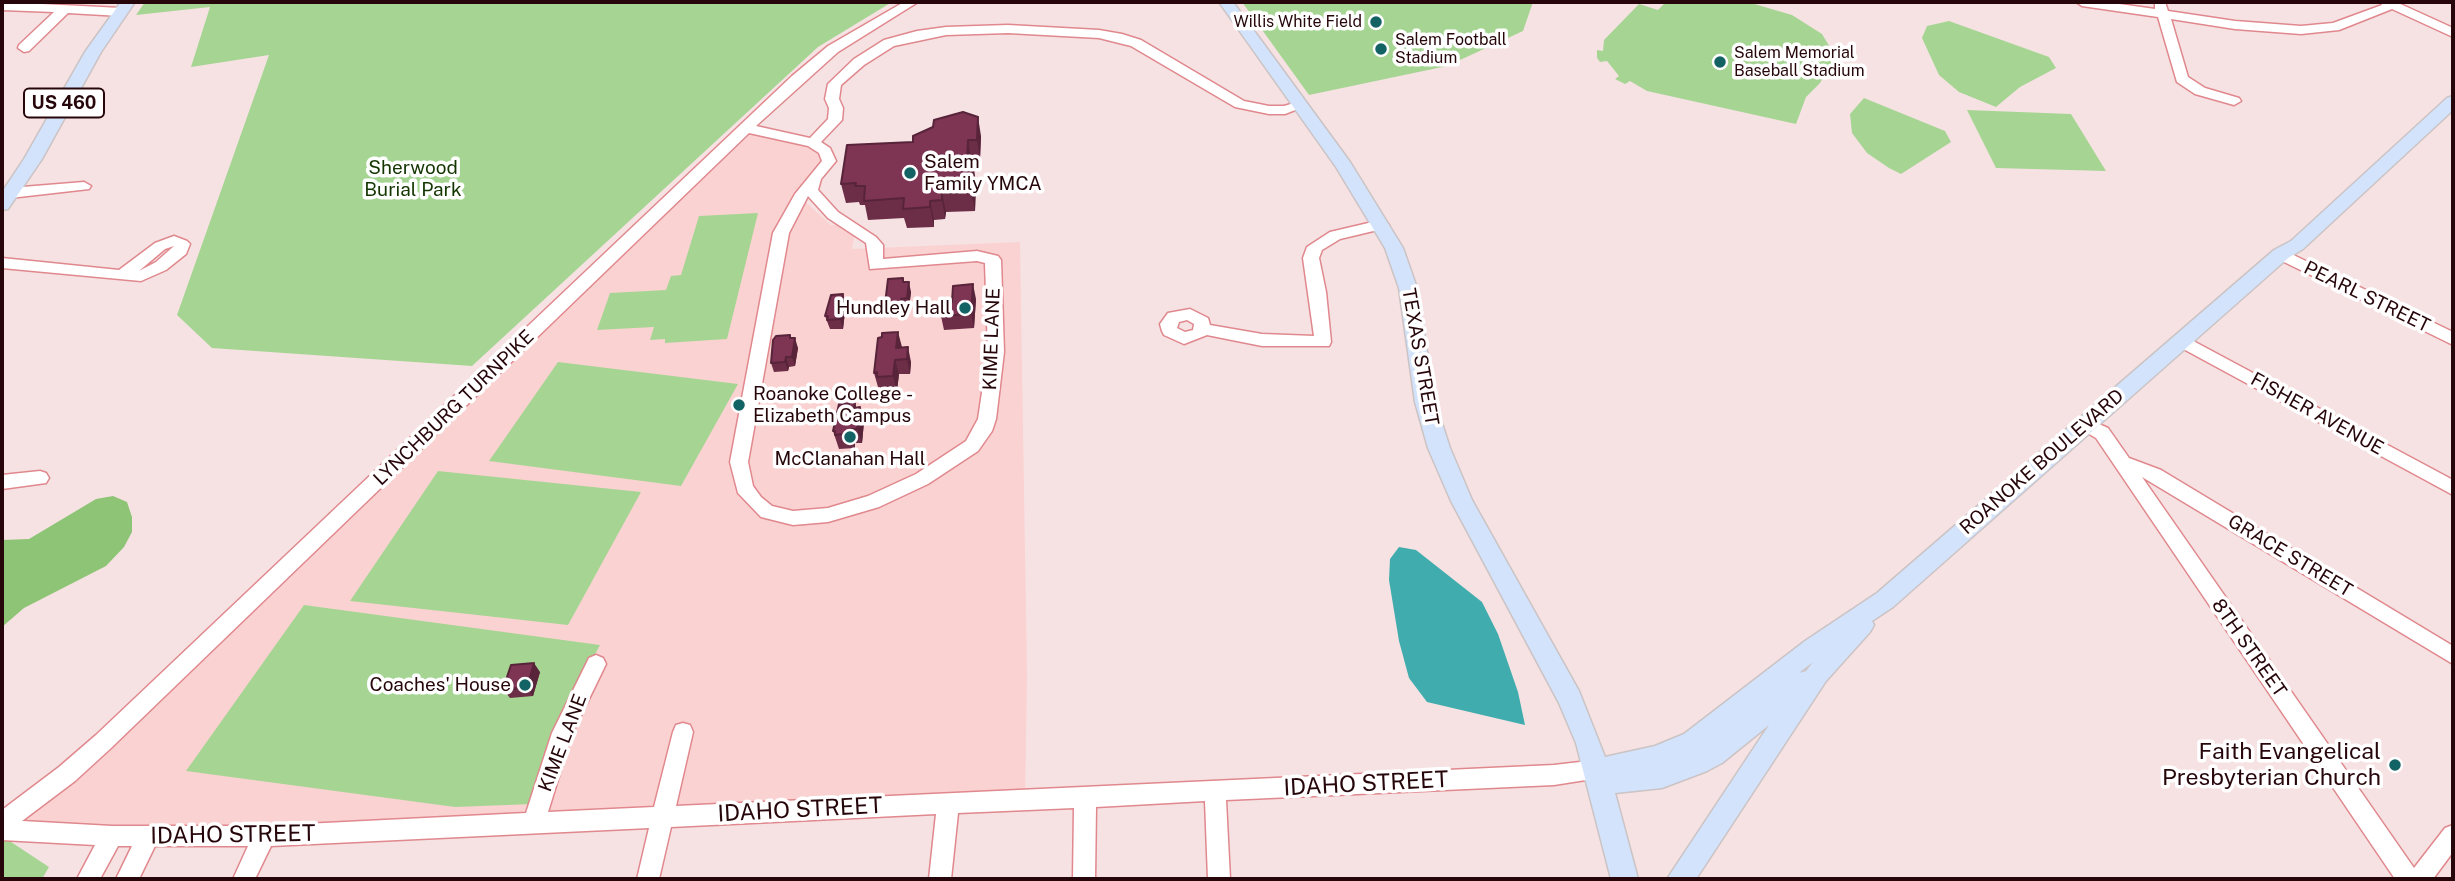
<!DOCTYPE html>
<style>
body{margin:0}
#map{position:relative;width:2455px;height:881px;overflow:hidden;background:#f6e2e3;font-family:"Public Sans",sans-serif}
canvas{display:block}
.frame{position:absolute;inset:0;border:4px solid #26060a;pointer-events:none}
</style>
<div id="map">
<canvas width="2455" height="881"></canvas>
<div class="frame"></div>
</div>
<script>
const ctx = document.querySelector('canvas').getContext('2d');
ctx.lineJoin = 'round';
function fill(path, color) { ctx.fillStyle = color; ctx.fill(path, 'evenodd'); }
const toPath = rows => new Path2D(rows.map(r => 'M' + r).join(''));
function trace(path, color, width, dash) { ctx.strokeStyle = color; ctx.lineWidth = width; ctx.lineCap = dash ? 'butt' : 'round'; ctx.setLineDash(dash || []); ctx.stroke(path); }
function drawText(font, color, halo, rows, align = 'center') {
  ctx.font = font + ' "Public Sans",sans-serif'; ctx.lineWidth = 7; ctx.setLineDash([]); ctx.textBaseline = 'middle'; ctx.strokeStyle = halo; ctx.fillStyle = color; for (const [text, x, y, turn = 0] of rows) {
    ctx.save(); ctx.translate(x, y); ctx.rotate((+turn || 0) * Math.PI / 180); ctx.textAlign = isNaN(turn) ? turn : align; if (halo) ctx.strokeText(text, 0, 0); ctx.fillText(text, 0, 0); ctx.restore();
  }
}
fill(toPath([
 [746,128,808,141,828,155,800,197,831,225,856,225,852,249,1020,242,1027,675,1025,800,112,836,2,830,2,823,31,802]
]), '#fbd2d2');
fill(toPath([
 [145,2,892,2,818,47,472,366,212,348,177,315,269,55,191,67,210,7,136,15],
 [1242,2,1533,2,1523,31,1447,66,1309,95],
 [1666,2,1751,3,1792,15,1822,34,1831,49,1831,63,1820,83,1806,97,1796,124,1647,91,1630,81,1625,84,1615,79,1619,76,1607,61,1600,62,1597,58,1597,50,1603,51,1604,40,1639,4,1658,10],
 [1949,21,2049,57,2056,68,2020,87,1996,107,1959,92,1939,75,1922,38,1927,26],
 [1864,98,1945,131,1951,142,1901,174,1889,168,1867,153,1852,133,1850,114],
 [1967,110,2071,114,2106,171,1996,168],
 [758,213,727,339,665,343,665,339,650,340,654,327,597,330,610,293,666,290,671,276,681,275,699,216],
 [558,362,738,384,681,486,489,461],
 [438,471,641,492,568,625,350,601],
 [304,605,600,645,561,718,533,804,455,807,186,771],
 [2,836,49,867,42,879,2,879]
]), '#a6d593');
fill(toPath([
 [113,496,127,502,132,517,132,532,124,547,106,566,24,608,2,627,2,540,29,539,96,499]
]), '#8ec476');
fill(toPath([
 [1399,547,1416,550,1482,602,1498,634,1518,692,1525,725,1427,702,1409,678,1399,641,1389,580,1390,559]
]), '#41acad');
const minor = toPath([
 [2,2,121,8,127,12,121,16,68,13,29,51,24,52,18,48,19,45,54,12,2,10,2,2],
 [904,2,918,2,838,52,756,126,810,138,828,119,829,108,825,99,828,84,854,59,884,40,917,31,946,27,1008,25,1099,30,1122,34,1141,40,1244,101,1269,106,1284,106,1301,101,1308,105,1285,114,1269,114,1235,107,1131,46,1099,38,1008,33,946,35,894,46,864,65,841,85,839,99,843,108,842,120,821,142,830,148,836,161,821,179,818,190,838,212,876,237,883,245,883,259,977,251,998,256,1001,260,1004,352,996,419,992,431,978,451,928,484,879,507,828,522,793,525,761,517,738,493,730,462,773,233,795,194,822,161,819,153,808,146,749,133,110,749,75,781,22,821,112,826,264,826,526,813,552,733,589,658,596,655,603,658,606,664,572,734,548,812,654,807,673,732,676,725,683,723,690,725,693,732,676,806,1554,765,1597,760,1605,763,1608,770,1605,777,1554,785,1226,800,1230,879,1208,879,1205,801,1096,807,1095,879,1073,879,1074,808,958,813,951,879,929,879,936,814,671,827,659,879,637,879,649,828,271,846,255,879,233,879,248,846,155,846,139,879,116,879,132,846,118,846,100,879,77,879,95,845,2,840,2,810,59,767,96,735,792,76,828,46,904,2],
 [808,196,828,218,866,243,870,269,977,261,985,263,988,352,978,419,966,441,916,474,868,496,828,508,793,511,772,506,761,497,753,486,748,462,789,233,808,196],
 [2076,2,2105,2,2155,9,2155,2,2165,2,2168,11,2235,21,2301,26,2333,23,2382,5,2380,2,2396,2,2453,28,2453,37,2392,9,2339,30,2301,34,2235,29,2171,19,2188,77,2205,88,2239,98,2241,101,2234,105,2195,94,2177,82,2158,17,2082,6,2076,2],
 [84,182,91,186,89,189,10,198,3,193,10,188,84,182],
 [1381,220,1386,222,1389,225,1386,228,1340,239,1322,250,1319,258,1326,292,1331,342,1329,346,1262,346,1207,335,1184,344,1164,335,1162,331,1160,324,1168,313,1190,309,1208,318,1210,325,1262,334,1314,336,1303,258,1307,247,1330,232,1381,220],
 [1187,320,1194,324,1193,330,1185,332,1177,328,1179,322,1187,320],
 [174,236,187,241,190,244,186,254,166,270,141,281,2,268,2,258,119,270,155,243,174,236],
 [174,246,156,262,139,271,165,249,174,246],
 [2281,249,2453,332,2453,345,2276,258,2273,254,2276,250,2281,249],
 [2182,335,2453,480,2453,495,2176,345,2174,341,2182,335],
 [2085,418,2108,428,2129,458,2161,470,2453,646,2453,664,2142,477,2414,868,2445,828,2453,825,2453,852,2433,879,2395,879,2096,438,2079,428,2076,424,2079,420,2085,418],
 [40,471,46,473,49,478,46,483,2,489,2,475,40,471]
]);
const major = toPath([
 [121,2,135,2,101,52,42,159,8,209,2,210,2,192,24,159,85,52,121,2],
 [1219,2,1233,2,1350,162,1403,248,1417,288,1435,402,1450,448,1472,500,1579,691,1605,757,1655,746,1684,734,1805,641,1877,593,2274,250,2291,241,2447,98,2453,96,2453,110,2303,249,2288,258,1893,607,1872,621,1874,625,1870,632,1826,681,1696,879,1667,879,1769,725,1722,763,1707,771,1662,788,1615,793,1638,879,1611,879,1576,743,1559,703,1451,501,1428,448,1415,402,1399,288,1385,248,1336,167,1219,2],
 [1813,662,1806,671,1799,673,1813,662]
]);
trace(minor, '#e0888d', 3);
trace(major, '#cbc3c4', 3);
fill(minor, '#fff');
fill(major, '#d3e3fb');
fill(toPath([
 [981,136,980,159,971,159,971,163,976,182,975,211,946,212,945,219,934,220,934,227,907,228,904,218,868,220,865,205,860,205,859,202,846,203,841,184,913,142],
 [904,282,911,292,909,308,903,308,903,313,888,313,885,304],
 [976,299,974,328,944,330,941,316],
 [846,303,843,329,830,329,825,316],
 [790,335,791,338,798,348,795,366,789,367,788,371,774,372,771,363],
 [901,348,911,362,910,374,899,374,897,391,881,392,880,387,878,387,874,373],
 [855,403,856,407,864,422,862,443,855,443,855,448,839,449,833,431],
 [540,672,533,696,510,698,503,689]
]), '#6c2d47');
fill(toPath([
 [978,117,981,136,980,159,977,140],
 [968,140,971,159,970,183,967,164],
 [973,163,976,182,975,211,971,192],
 [942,193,946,212,945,219,942,200],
 [930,201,934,220,934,227,930,207],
 [909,282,911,292,909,308,907,298],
 [973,284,976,299,974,328,971,314],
 [843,294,846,303,843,329,840,319],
 [898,332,902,347,900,360,896,348],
 [795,338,798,348,795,366,792,357],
 [908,347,911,362,910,374,907,359],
 [786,357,789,367,788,371,785,362],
 [895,360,899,374,897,391,893,376],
 [855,403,859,417,860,407,864,422,862,443,857,429,854,408],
 [851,429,855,443,855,448,851,433],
 [534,663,540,672,533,696,527,688]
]), '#58243a');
const building = toPath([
 [963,112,978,117,977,140,968,140,967,164,973,163,971,192,942,193,942,200,930,201,930,207,903,209,904,198,864,201,865,186,855,186,856,183,841,184,847,145,913,142,913,136,933,127,934,120,963,112],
 [903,278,903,282,909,282,907,298,901,299,901,303,885,304,888,279,903,278],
 [973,284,971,314,941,316,942,302,952,302,953,286,973,284],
 [843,294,840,319,827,320,828,316,825,316,831,295,843,294],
 [898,332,896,348,908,347,907,359,895,360,893,376,877,377,877,372,874,373,878,338,882,337,882,333,898,332],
 [790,335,790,338,795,338,792,357,786,357,785,362,771,363,773,340,776,336,790,335],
 [855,403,854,408,860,407,857,429,851,429,851,433,835,435,835,431,833,431,839,404,855,403],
 [534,663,527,688,503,689,511,665,534,663]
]);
fill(building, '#7e3453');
trace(building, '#58243a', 2);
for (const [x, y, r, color] of [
 [1376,22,7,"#136365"],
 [1381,49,7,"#136365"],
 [1720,62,7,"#136365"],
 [910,173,7,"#136365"],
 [965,308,7,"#136365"],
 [739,405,7,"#136365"],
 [850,437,7,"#136365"],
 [525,685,7,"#136365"],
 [2395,765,7,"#136365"]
]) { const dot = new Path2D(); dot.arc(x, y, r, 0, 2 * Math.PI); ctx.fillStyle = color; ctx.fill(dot); trace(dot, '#fff', 2.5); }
drawText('16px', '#26060a', '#fff', [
 ["Willis White Field",1362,22,"right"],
 ["Salem Football",1395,40],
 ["Stadium",1395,58],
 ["Salem Memorial",1734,53],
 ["Baseball Stadium",1734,71]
], 'left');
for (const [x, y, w] of [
 [64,103,80]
]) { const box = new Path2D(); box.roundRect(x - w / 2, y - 14.5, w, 29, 5); ctx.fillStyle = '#fff'; ctx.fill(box); trace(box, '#26060a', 2); }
drawText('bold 18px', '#26060a', null, [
 ["US 460",64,103]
]);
drawText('19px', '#26060a', '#fff', [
 ["Salem",924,162],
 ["Family YMCA",924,184],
 ["Hundley Hall",951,308,"right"],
 ["Roanoke College -",753,394],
 ["Elizabeth Campus",753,416],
 ["McClanahan Hall",850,459,"center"],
 ["Coaches' House",511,685,"right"]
], 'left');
drawText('19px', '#133500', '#fff', [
 ["Sherwood",413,168],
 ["Burial Park",413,190]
]);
drawText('19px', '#26060a', '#fff', [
 ["PEARL STREET",2367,297,26],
 ["KIME LANE",992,339,-88],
 ["TEXAS STREET",1420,357,80],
 ["LYNCHBURG TURNPIKE",454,408,-44],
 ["FISHER AVENUE",2317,414,29],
 ["ROANOKE BOULEVARD",2042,462,-41],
 ["GRACE STREET",2290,556,31],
 ["8TH STREET",2249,648,55],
 ["KIME LANE",563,743,-69]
]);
drawText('23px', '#26060a', '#fff', [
 ["Faith Evangelical",2381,752],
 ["Presbyterian Church",2381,778]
], 'right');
drawText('23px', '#26060a', '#fff', [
 ["IDAHO STREET",1366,784,-3],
 ["IDAHO STREET",800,810,-3],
 ["IDAHO STREET",233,835,-1]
]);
</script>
